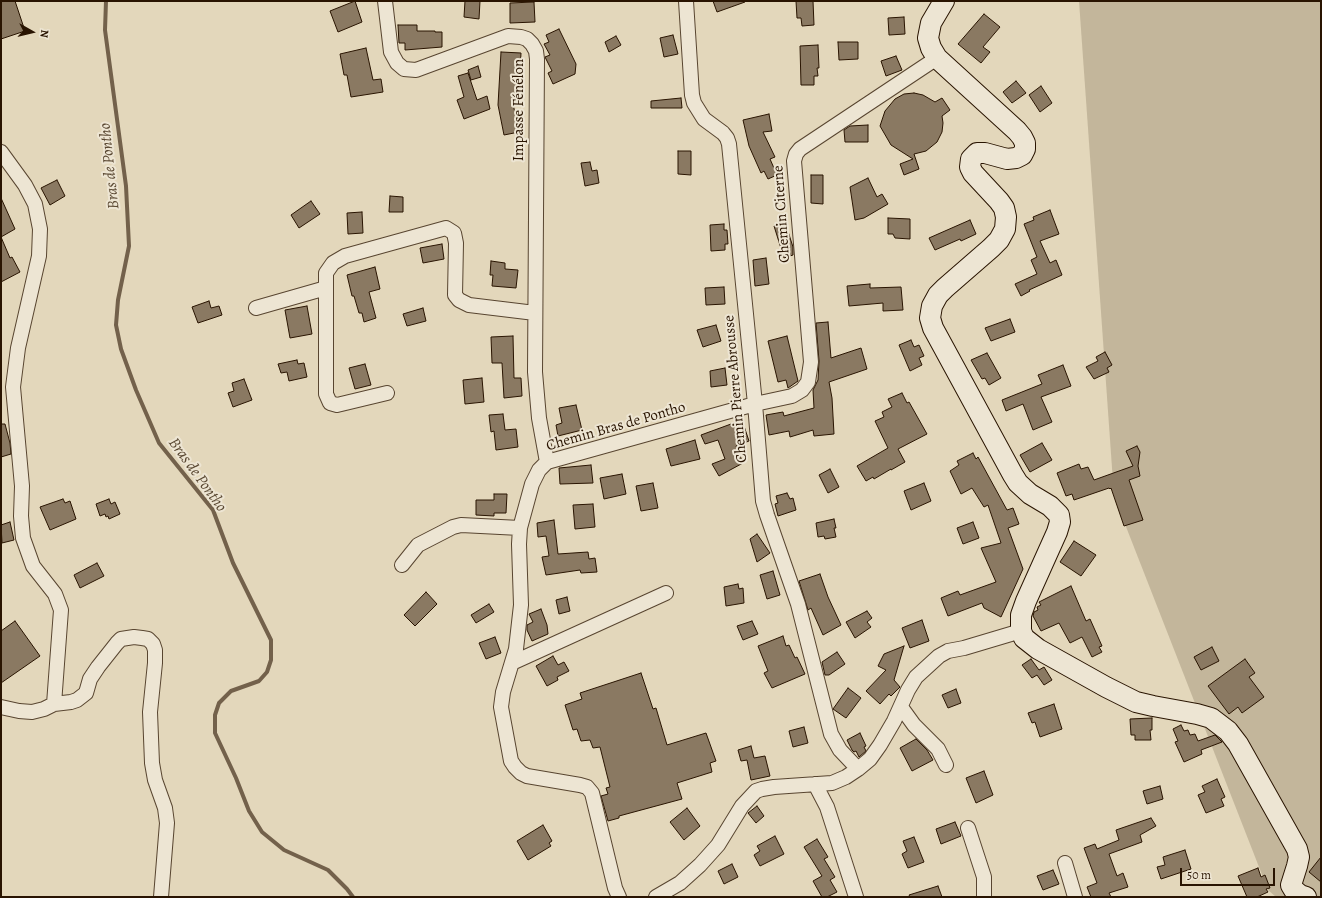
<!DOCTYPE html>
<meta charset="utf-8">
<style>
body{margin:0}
#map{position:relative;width:1322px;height:898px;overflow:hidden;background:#e3d7bb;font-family:Alegreya,serif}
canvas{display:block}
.frame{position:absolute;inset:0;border:2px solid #291401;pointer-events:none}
.north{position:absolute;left:12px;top:12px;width:40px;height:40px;-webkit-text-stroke:3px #ede5d3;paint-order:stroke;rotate:98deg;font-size:11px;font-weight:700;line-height:16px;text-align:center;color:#291401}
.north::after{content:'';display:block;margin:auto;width:14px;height:18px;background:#291401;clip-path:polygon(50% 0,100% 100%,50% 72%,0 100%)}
.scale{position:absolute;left:1180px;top:868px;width:95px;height:18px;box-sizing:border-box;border:2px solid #291401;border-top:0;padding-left:5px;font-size:12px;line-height:14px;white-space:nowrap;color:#291401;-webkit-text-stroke:3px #ede5d3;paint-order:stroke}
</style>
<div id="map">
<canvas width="1322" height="898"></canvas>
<div class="frame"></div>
<div class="north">N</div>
<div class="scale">50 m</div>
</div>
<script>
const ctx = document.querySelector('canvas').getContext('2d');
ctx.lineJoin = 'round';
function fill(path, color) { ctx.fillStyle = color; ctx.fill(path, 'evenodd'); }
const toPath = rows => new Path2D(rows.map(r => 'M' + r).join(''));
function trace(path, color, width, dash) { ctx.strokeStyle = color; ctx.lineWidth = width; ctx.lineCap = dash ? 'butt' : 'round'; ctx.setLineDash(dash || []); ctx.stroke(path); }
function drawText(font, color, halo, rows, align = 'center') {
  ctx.font = font + ' Alegreya,serif'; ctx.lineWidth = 4; ctx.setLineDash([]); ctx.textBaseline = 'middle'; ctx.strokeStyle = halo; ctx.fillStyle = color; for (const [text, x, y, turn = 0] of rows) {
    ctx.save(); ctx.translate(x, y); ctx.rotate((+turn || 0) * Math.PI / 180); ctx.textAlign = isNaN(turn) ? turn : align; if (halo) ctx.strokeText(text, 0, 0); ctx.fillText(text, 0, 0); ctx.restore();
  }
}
fill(toPath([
 [1079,1,1321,1,1321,897,1276,897,1268,890,1114,496]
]), '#c3b69b');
trace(toPath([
 [106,1,105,30,126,186,129,246,118,300,116,325,121,349,136,390,159,443,213,510,233,563,271,640,271,660,267,672,259,681,231,691,219,703,215,715,215,733,236,778,249,811,262,832,284,850,328,870,347,889,353,897]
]), '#73614b', 4);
const building = toPath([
 [1,1,15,1,25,31,1,39,1,1],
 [355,1,362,22,338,32,330,11,355,1],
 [465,1,480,1,479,19,464,17,465,1],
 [713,1,744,1,745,2,717,12,713,1],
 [796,1,813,1,814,25,802,26,801,18,797,18,796,1],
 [534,2,535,22,510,23,510,3,534,2],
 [984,14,1000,27,983,47,990,52,981,63,958,44,984,14],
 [904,17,905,34,889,35,888,18,904,17],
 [398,25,417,25,417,31,435,31,435,32,442,32,442,47,405,50,405,43,399,43,398,25],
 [559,29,576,64,575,74,553,84,548,73,552,71,545,57,550,55,544,44,549,42,546,35,559,29],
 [673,35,678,54,664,57,660,38,673,35],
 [616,36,621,45,609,52,605,42,616,36],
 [838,42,858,42,858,59,839,60,838,42],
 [818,45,819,68,817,68,818,76,814,76,814,85,801,85,800,46,818,45],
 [366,48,373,80,381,79,383,92,351,97,347,75,344,75,340,54,366,48],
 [501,52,521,53,520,72,517,72,521,97,512,99,519,132,504,135,498,105,501,52],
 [896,56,902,70,886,76,881,61,896,56],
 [478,66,481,77,471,80,468,70,478,66],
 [468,73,477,100,487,96,490,109,464,119,457,100,464,97,458,76,468,73],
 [1016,81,1026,93,1012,103,1003,92,1016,81],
 [1041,86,1052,103,1040,112,1029,95,1041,86],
 [914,93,923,95,935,102,942,98,950,110,942,116,943,123,942,132,937,142,926,151,914,154,919,169,904,175,900,164,913,159,891,145,880,126,885,111,895,99,904,94,914,93],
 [681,98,682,108,651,108,651,101,681,98],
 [769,114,772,131,763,132,775,157,770,159,777,175,768,179,764,171,761,173,749,146,743,120,769,114],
 [868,125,868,142,845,142,844,130,850,126,868,125],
 [678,151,691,151,691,175,678,174,678,151],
 [590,162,592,171,597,170,599,183,585,186,581,163,590,162],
 [811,175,823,175,823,204,811,203,811,175],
 [868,178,877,197,882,194,888,204,864,218,855,220,850,187,868,178],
 [57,180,65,196,50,205,41,188,57,180],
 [390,196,403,197,403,212,389,212,390,196],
 [1,198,15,229,1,237,10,258,12,257,20,272,1,282,1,198],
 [311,201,320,214,299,228,291,215,311,201],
 [1050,210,1059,234,1040,241,1050,263,1056,260,1062,275,1029,290,1030,291,1021,296,1015,284,1037,274,1031,260,1037,257,1024,224,1034,220,1033,217,1050,210],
 [362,212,363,233,348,234,347,213,362,212],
 [888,218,910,219,910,239,895,238,893,234,888,234,888,218],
 [970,220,976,234,961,241,960,239,935,250,929,238,970,220],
 [785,222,793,247,793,255,784,258,774,226,785,222],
 [724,224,724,230,727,230,728,244,725,244,725,250,711,251,710,225,724,224],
 [442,244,444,259,423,263,420,248,442,244],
 [766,258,769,284,755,286,753,260,766,258],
 [491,261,505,263,505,269,518,270,516,288,492,286,493,275,490,275,491,261],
 [375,267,380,289,369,292,376,318,364,322,362,313,359,313,354,296,352,296,347,275,375,267],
 [870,284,870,288,901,287,903,310,883,311,883,303,849,306,847,286,870,284],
 [724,287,725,304,706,305,705,288,724,287],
 [209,301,211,308,219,306,222,315,198,323,192,307,209,301],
 [307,306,312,334,290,338,285,310,307,306],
 [423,308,426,321,407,326,403,314,423,308],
 [1010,319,1015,332,991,341,985,328,1010,319],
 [828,322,831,358,861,348,867,369,829,382,832,398,834,434,814,436,813,430,790,437,789,431,769,435,766,415,783,412,784,416,814,408,813,390,818,380,819,361,816,323,828,322],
 [716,325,721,341,703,347,697,330,716,325],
 [513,336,514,378,521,378,522,396,504,398,502,363,492,363,491,337,513,336],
 [787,336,798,381,788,388,786,380,778,382,768,341,787,336],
 [911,340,914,347,919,345,924,356,919,358,922,365,910,371,899,345,911,340],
 [1105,352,1112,365,1107,368,1109,372,1094,379,1086,367,1098,361,1096,357,1105,352],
 [987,353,1001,378,989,385,985,378,982,379,971,360,987,353],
 [297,360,298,364,304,363,307,377,289,381,287,372,281,373,278,364,297,360],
 [365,364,371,385,355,389,349,368,365,364],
 [1063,365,1071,386,1041,397,1052,422,1033,430,1023,404,1006,411,1002,400,1042,384,1038,375,1063,365],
 [725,368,727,385,711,387,710,371,725,368],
 [482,378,484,402,465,404,463,380,482,378],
 [244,379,252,400,233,407,228,393,234,391,232,383,244,379],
 [902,393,907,403,909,402,927,434,898,449,905,462,891,470,891,469,874,479,873,477,866,481,857,466,888,448,875,421,884,417,882,412,892,407,888,399,902,393],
 [576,405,582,430,558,436,556,425,562,423,559,408,576,405],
 [503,414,505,430,516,429,518,447,496,450,494,431,491,432,489,415,503,414],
 [742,420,749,441,736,446,743,463,719,476,712,464,725,459,718,440,705,444,701,435,742,420],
 [1,424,5,424,10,443,11,454,1,457,1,424],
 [695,440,700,459,671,466,666,449,695,440],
 [1042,443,1052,460,1030,472,1020,455,1042,443],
 [1137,446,1140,452,1138,466,1140,476,1129,480,1143,520,1124,526,1111,488,1110,489,1109,488,1074,500,1072,494,1066,496,1057,473,1079,464,1081,469,1088,467,1094,480,1133,466,1126,451,1137,446],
 [973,453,976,459,978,457,1007,510,1013,508,1019,524,1008,528,1023,569,1001,617,984,608,982,603,948,616,941,598,958,591,960,595,996,582,981,548,1001,543,988,505,984,507,972,488,961,494,950,471,959,465,957,461,973,453],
 [591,465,593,483,560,484,559,468,591,465],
 [830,469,839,487,828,493,819,475,830,469],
 [622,474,626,494,604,499,600,478,622,474],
 [653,483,658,508,641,511,636,486,653,483],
 [924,483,931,501,911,510,904,491,924,483],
 [787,493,790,499,793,498,796,510,778,516,775,504,778,503,776,496,787,493],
 [494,494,507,494,506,513,494,513,494,516,476,515,476,500,494,500,494,494],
 [63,499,65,503,70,501,76,519,50,530,40,507,63,499],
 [109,499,111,504,115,502,120,514,109,519,108,516,106,517,105,514,100,516,96,504,109,499],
 [593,504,595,527,575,529,573,505,593,504],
 [834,519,836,528,834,528,836,537,825,539,824,536,818,537,816,523,834,519],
 [554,520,558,554,588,552,589,559,595,558,597,572,581,573,580,570,546,575,542,557,549,556,546,536,538,537,537,523,554,520],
 [10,522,14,540,2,543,1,525,10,522],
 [973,522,979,538,963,544,957,528,973,522],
 [757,534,770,553,757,562,750,539,757,534],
 [1074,541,1096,555,1081,576,1060,562,1074,541],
 [97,563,104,576,80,588,74,575,97,563],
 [773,571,780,595,767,599,760,575,773,571],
 [820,574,828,597,841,625,823,635,811,608,808,610,799,581,820,574],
 [738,584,739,589,743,588,744,603,726,606,724,587,738,584],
 [1071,586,1086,621,1090,619,1102,646,1099,647,1102,652,1092,657,1082,637,1070,643,1059,623,1041,631,1033,616,1034,612,1038,610,1037,607,1041,605,1039,602,1071,586],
 [426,592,437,604,415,626,404,615,426,592],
 [567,597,570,611,559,614,556,600,567,597],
 [489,604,494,612,476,623,471,615,489,604],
 [541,609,547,625,548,634,532,641,527,630,527,625,533,622,529,614,541,609],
 [867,611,872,618,867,622,871,627,855,638,846,622,867,611],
 [922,620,929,641,910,648,902,628,922,620],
 [15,621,40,656,1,683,1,631,15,621],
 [752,621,758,634,743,640,737,626,752,621],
 [783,636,786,646,789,645,795,658,797,657,805,674,772,688,764,673,768,671,758,646,783,636],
 [495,637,501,653,486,659,479,643,495,637],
 [904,646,894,680,900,687,891,696,889,694,880,704,866,691,886,670,878,666,884,654,904,646],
 [1212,647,1219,661,1201,670,1194,657,1212,647],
 [837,652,845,664,829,675,825,675,822,662,837,652],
 [553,656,558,665,564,662,569,671,557,677,558,680,547,686,536,666,553,656],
 [1031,659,1039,670,1044,667,1052,680,1044,685,1037,675,1032,678,1022,665,1031,659],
 [1245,659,1255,673,1249,677,1264,697,1242,713,1238,707,1229,714,1208,686,1245,659],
 [641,673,653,709,656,708,667,745,706,733,716,761,710,763,712,772,677,783,682,799,619,816,619,818,608,821,601,796,608,794,606,788,610,787,600,747,593,748,590,740,581,741,577,729,573,730,565,705,582,699,580,693,641,673],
 [848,688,861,698,846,718,833,709,848,688],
 [956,689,961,703,948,708,942,695,956,689],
 [1054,704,1062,729,1040,737,1035,722,1032,723,1028,713,1054,704],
 [1152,718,1152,730,1150,730,1151,740,1135,740,1135,735,1131,735,1130,719,1152,718],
 [1181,725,1184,731,1188,730,1190,735,1195,734,1198,741,1215,735,1222,742,1201,750,1202,754,1184,762,1175,742,1178,741,1173,729,1181,725],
 [804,727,808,743,793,747,789,731,804,727],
 [860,733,866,746,864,747,866,751,859,757,856,751,854,752,852,750,847,740,860,733],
 [916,739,927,750,933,760,912,771,900,748,916,739],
 [751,746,754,758,765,756,770,776,751,780,747,760,741,761,738,750,751,746],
 [984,771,993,795,976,803,966,778,984,771],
 [1217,779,1225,797,1221,799,1224,806,1206,813,1198,795,1205,792,1202,786,1217,779],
 [1160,786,1163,799,1147,804,1143,791,1160,786],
 [757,806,764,816,756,823,748,813,757,806],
 [687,808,700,826,684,840,670,822,687,808],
 [1151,818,1156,826,1140,835,1142,842,1109,854,1117,876,1123,873,1128,887,1109,893,1111,897,1091,897,1087,887,1097,883,1084,848,1095,844,1097,849,1119,840,1116,830,1151,818],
 [955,822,961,836,941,844,936,829,955,822],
 [543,825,552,841,549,843,551,846,528,860,517,841,543,825],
 [775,836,784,854,760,866,754,855,760,851,757,846,775,836],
 [914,837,924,862,908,868,902,854,907,851,903,841,914,837],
 [817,839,828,857,824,859,835,877,830,880,837,892,827,897,822,897,813,881,822,876,804,847,817,839],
 [1185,850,1191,869,1161,879,1157,867,1165,865,1163,857,1185,850],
 [1321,857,1321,882,1309,872,1321,857],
 [732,864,738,877,724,884,718,871,732,864],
 [1258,868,1261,877,1265,875,1270,888,1266,889,1268,892,1257,897,1247,897,1238,876,1258,868],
 [1053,870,1059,884,1043,890,1037,876,1053,870],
 [938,886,942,897,910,897,909,895,938,886]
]);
fill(building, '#8a7962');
trace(building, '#291401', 1);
const street = toPath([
 [385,1,391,52,397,63,404,69,416,70,508,36,521,37,527,39,532,44,536,51,537,59,535,372,539,418,547,462],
 [686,1,692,95,694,103,704,119,723,133,727,138,729,144,755,404,763,501,767,515,798,604,831,734,840,750,858,769],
 [1,152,25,185,35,204,40,229,39,256,18,348,13,387,22,486,21,516,23,538,33,566,55,594,61,610,54,704],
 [256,308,326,288],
 [387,393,337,405,330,403,326,394,326,273,333,263,345,256,446,228,454,233,456,243,455,295,459,300,469,305,535,313],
 [402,565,418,545,453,527,461,525,520,528],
 [512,663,666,593],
 [1,707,19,711,32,712,44,709,54,704,71,702,77,700,86,693,90,679,98,667,117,643,121,639,134,637,142,638,148,639,153,644,155,650,155,663,150,712,152,763,155,780,165,808,167,823,161,897],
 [901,707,914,725,938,749,946,765],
 [815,784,827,807,856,897],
 [968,828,984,877,984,897],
 [1065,863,1075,897],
 [619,897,615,888,592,793,587,787,580,785,527,776,521,773,515,767,511,761,501,707,503,692,516,649,521,605,519,544,520,528,532,484,539,470,547,462,755,404,792,396,802,390,808,382,811,362,794,161,796,154,800,149,937,58],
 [656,897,680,883,700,865,718,845,742,806,756,791,762,789,774,787,832,783,846,777,858,769,870,759,880,745,894,721,908,690,916,677,939,656,948,651,964,648,1021,631]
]);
const secondary = toPath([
 [944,1,931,23,928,38,931,48,937,58,1017,131,1022,137,1025,143,1025,149,1022,155,1016,158,1007,159,985,153,977,153,971,159,970,167,973,173,999,201,1004,208,1006,217,1005,229,999,240,991,248,945,288,938,295,932,306,930,318,933,328,1013,475,1018,483,1030,494,1050,506,1059,515,1060,522,1057,532,1026,601,1021,615,1021,631,1024,638,1038,649,1106,687,1136,702,1153,706,1197,714,1211,718,1228,731,1238,744,1297,849,1299,857,1297,866,1291,885,1294,890,1300,895,1306,897]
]);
trace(street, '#584530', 16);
trace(secondary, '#291401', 22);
trace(street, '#ede5d3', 14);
trace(secondary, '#ede5d3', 20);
drawText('15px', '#291401', '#ede5d3', [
 ["Impasse Fénélon",519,110,-90],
 ["Chemin Citerne",782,214,-94],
 ["Chemin Pierre Abrousse",736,389,-95],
 ["Chemin Bras de Pontho",616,427,-16]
]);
drawText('italic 16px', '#5a4832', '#ede5d3', [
 ["Bras de Pontho",110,166,-96],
 ["Bras de Pontho",197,475,54]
]);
</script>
